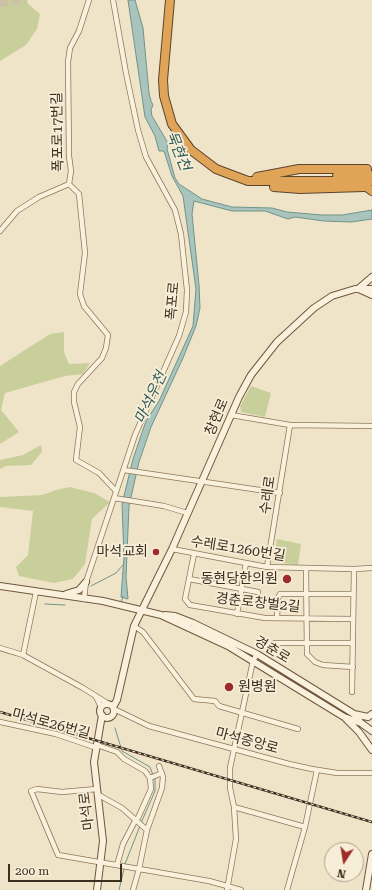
<!DOCTYPE html>
<meta charset="utf-8">
<style>
body{margin:0}
#map{position:relative;width:372px;height:890px;overflow:hidden;background:#f0e4c8;font-family:"Roboto Serif",serif}
canvas{display:block}
.north{position:absolute;left:324px;top:842px;width:40px;height:40px;box-sizing:border-box;background:#f7eed8;border:1px solid #ada18e;border-radius:50%;rotate:192deg;font-size:11px;font-weight:700;line-height:16px;text-align:center;color:#3d2e20}
.north::after{content:'';display:block;margin:auto;width:14px;height:18px;background:#9e2a2b;clip-path:polygon(50% 0,100% 100%,50% 72%,0 100%)}
.scale{position:absolute;left:8px;top:864px;width:114px;height:18px;box-sizing:border-box;border:2px solid #3d2e20;border-top:0;padding-left:5px;font-size:12px;line-height:14px;white-space:nowrap;color:#3d2e20;-webkit-text-stroke:3px #f7eed8;paint-order:stroke}
</style>
<div id="map">
<canvas width="372" height="890"></canvas>
<div class="north">N</div>
<div class="scale">200 m</div>
</div>
<script>
const ctx = document.querySelector('canvas').getContext('2d');
ctx.lineJoin = 'round';
function fill(path, color) { ctx.fillStyle = color; ctx.fill(path, 'evenodd'); }
const toPath = rows => new Path2D(rows.map(r => 'M' + r).join(''));
function trace(path, color, width, dash) { ctx.strokeStyle = color; ctx.lineWidth = width; ctx.lineCap = dash ? 'butt' : 'round'; ctx.setLineDash(dash || []); ctx.stroke(path); }
function drawText(font, color, halo, rows, align = 'center') {
  ctx.font = font + ' "Roboto Serif","Noto Sans KR",serif'; ctx.lineWidth = 3.5; ctx.setLineDash([]); ctx.textBaseline = 'middle'; ctx.strokeStyle = halo; ctx.fillStyle = color; for (const [text, x, y, turn = 0] of rows) {
    ctx.save(); ctx.translate(x, y); ctx.rotate((+turn || 0) * Math.PI / 180); ctx.textAlign = isNaN(turn) ? turn : align; if (halo) ctx.strokeText(text, 0, 0); ctx.fillText(text, 0, 0); ctx.restore();
  }
}
fill(toPath([
 [0,0,27,0,28,4,40,14,37,29,26,45,0,61],
 [64,332,64,352,69,364,90,363,83,374,65,376,5,393,1,410,19,432,0,444,0,366,50,334],
 [251,386,271,393,265,417,241,412,240,406],
 [41,445,42,452,31,465,6,466,0,469,0,460,23,455],
 [70,487,94,493,110,502,92,519,85,564,73,579,54,583,19,576,16,567,28,555,33,511,0,507,0,497,42,495,56,490],
 [277,539,301,544,298,565,273,562]
]), '#c9cf9b');
const water = toPath([
 [128,0,135,0,143,28,149,93,151,101,153,105,151,110,152,116,168,143,167,149,175,178,179,184,202,199,232,207,272,208,287,212,322,215,342,215,372,210,372,219,351,222,324,221,295,217,288,219,265,211,232,211,194,201,192,214,199,285,200,308,196,326,183,358,151,427,139,462,129,506,126,577,128,599,121,597,124,557,122,504,133,459,146,421,159,401,193,326,196,289,183,196,172,176,164,151,159,151,155,136,145,117,128,0]
]);
fill(water, '#a9c4bc');
trace(water, '#6f938a', 1);
trace(toPath([
 [91,586,116,573,123,565],
 [121,603,123,596],
 [45,604,65,605],
 [115,728,122,751,150,767,153,775],
 [141,823,155,791,155,778],
 [125,864,140,826],
 [119,890,124,869]
]), '#6f938a', 1);
trace(toPath([
 [0,3,25,0]
]), '#ccc0a6', 8, [8, 4]);
const street = toPath([
 [69,184,79,194,85,253,80,294,84,306,108,335,106,348,102,358,78,384,74,392,74,402,80,427,76,460,99,473,116,491],
 [0,231,17,211,39,197,69,184,71,171,69,156,68,62,70,48,79,31,89,0],
 [231,415,290,425,372,426],
 [124,470,280,493],
 [114,498,164,506,187,513],
 [172,549,267,567,354,569,372,568],
 [194,554,185,599,190,605,265,618,353,619],
 [267,567,290,425],
 [306,568,307,654,315,662,323,665,353,667],
 [189,579,258,592],
 [84,599,86,582,135,435,179,336,186,312,187,290,181,234,175,210,146,157,138,130,126,73,113,0],
 [237,614,246,563],
 [277,618,278,598,280,594,353,594],
 [134,626,143,632,194,699,215,701,219,706,298,729],
 [275,643,353,643],
 [0,648,23,655,83,688,107,703],
 [23,655,36,592],
 [352,692,354,569],
 [96,697,101,707],
 [114,709,149,726,289,764,312,769,337,773,372,773],
 [0,722,56,734,97,748],
 [97,745,117,752,124,759,145,771,150,778,151,789,138,818,135,821,123,844,117,865],
 [150,778,162,773],
 [97,789,62,792,37,789,31,791,58,855,209,881,241,890],
 [97,794,122,808,147,830],
 [234,807,305,827,287,890],
 [305,827,317,770],
 [133,890,139,869,147,830,162,788,163,777,159,766],
 [227,890,236,839,234,807,230,788,230,768,253,661,257,654]
]);
const secondary = toPath([
 [358,289,372,277],
 [361,290,372,295],
 [0,586,103,601,161,615,228,646,344,717,361,723],
 [66,594,79,590,86,582],
 [165,615,175,616,193,623,257,654,354,714,361,723,372,731],
 '100 711a7 7 0 1 1 14 0a7 7 0 1 1-14 0Z',
 [113,707,117,700,134,626,172,549,239,397,251,375,277,342,314,308,332,296,355,289,372,289],
 [354,714,368,717,372,714],
 [346,719,359,732,372,750],
 [97,890,103,841,94,762,102,715],
 [366,890,372,854]
]);
const highway = toPath([
 [170,0,163,80,164,96,172,124,191,150,216,169,248,181,372,181],
 [337,176,372,175],
 [257,177,299,169,367,169],
 [365,186,372,191],
 [274,187,300,189,364,187]
]);
trace(street, '#8d765c', 6);
trace(secondary, '#6f573f', 8);
trace(highway, '#5b4430', 10);
trace(street, '#faf1dc', 4.5);
trace(secondary, '#faf1dc', 6);
trace(highway, '#e0a458', 8);
const rail = toPath([
 [0,712,372,822]
]);
trace(rail, '#3d2e20', 2.5);
trace(rail, '#f7eed8', 1, [3]);
for (const [x, y, r, color] of [
 [156,552,4,"#9e2a2b"],
 [287,579,5,"#9e2a2b"],
 [229,687,5,"#9e2a2b"]
]) { const dot = new Path2D(); dot.arc(x, y, r, 0, 2 * Math.PI); ctx.fillStyle = color; ctx.fill(dot); trace(dot, '#f7eed8', 1.5); }
drawText('14px', '#3d2e20', '#f7eed8', [
 ["폭포로17번길",58,132,-91],
 ["폭포로",173,301,-85],
 ["창현로",217,417,-67],
 ["수레로",268,495,-82],
 ["수레로1260번길",238,549,9],
 ["경춘로창벌2길",258,603,6],
 ["경춘로",272,650,31],
 ["마석로26번길",51,724,15],
 ["마석중앙로",247,741,15],
 ["마석로",87,811,-97]
]);
drawText('14px', '#3d2e20', '#f7eed8', [
 ["마석교회",148,552],
 ["동현당한의원",278,579],
 ["원병원",238,687,"left"]
], 'right');
drawText('italic 15px', '#2f5d5a', '#f7eed8', [
 ["묵현천",178,151,68],
 ["마석우천",151,398,-65]
]);
</script>
